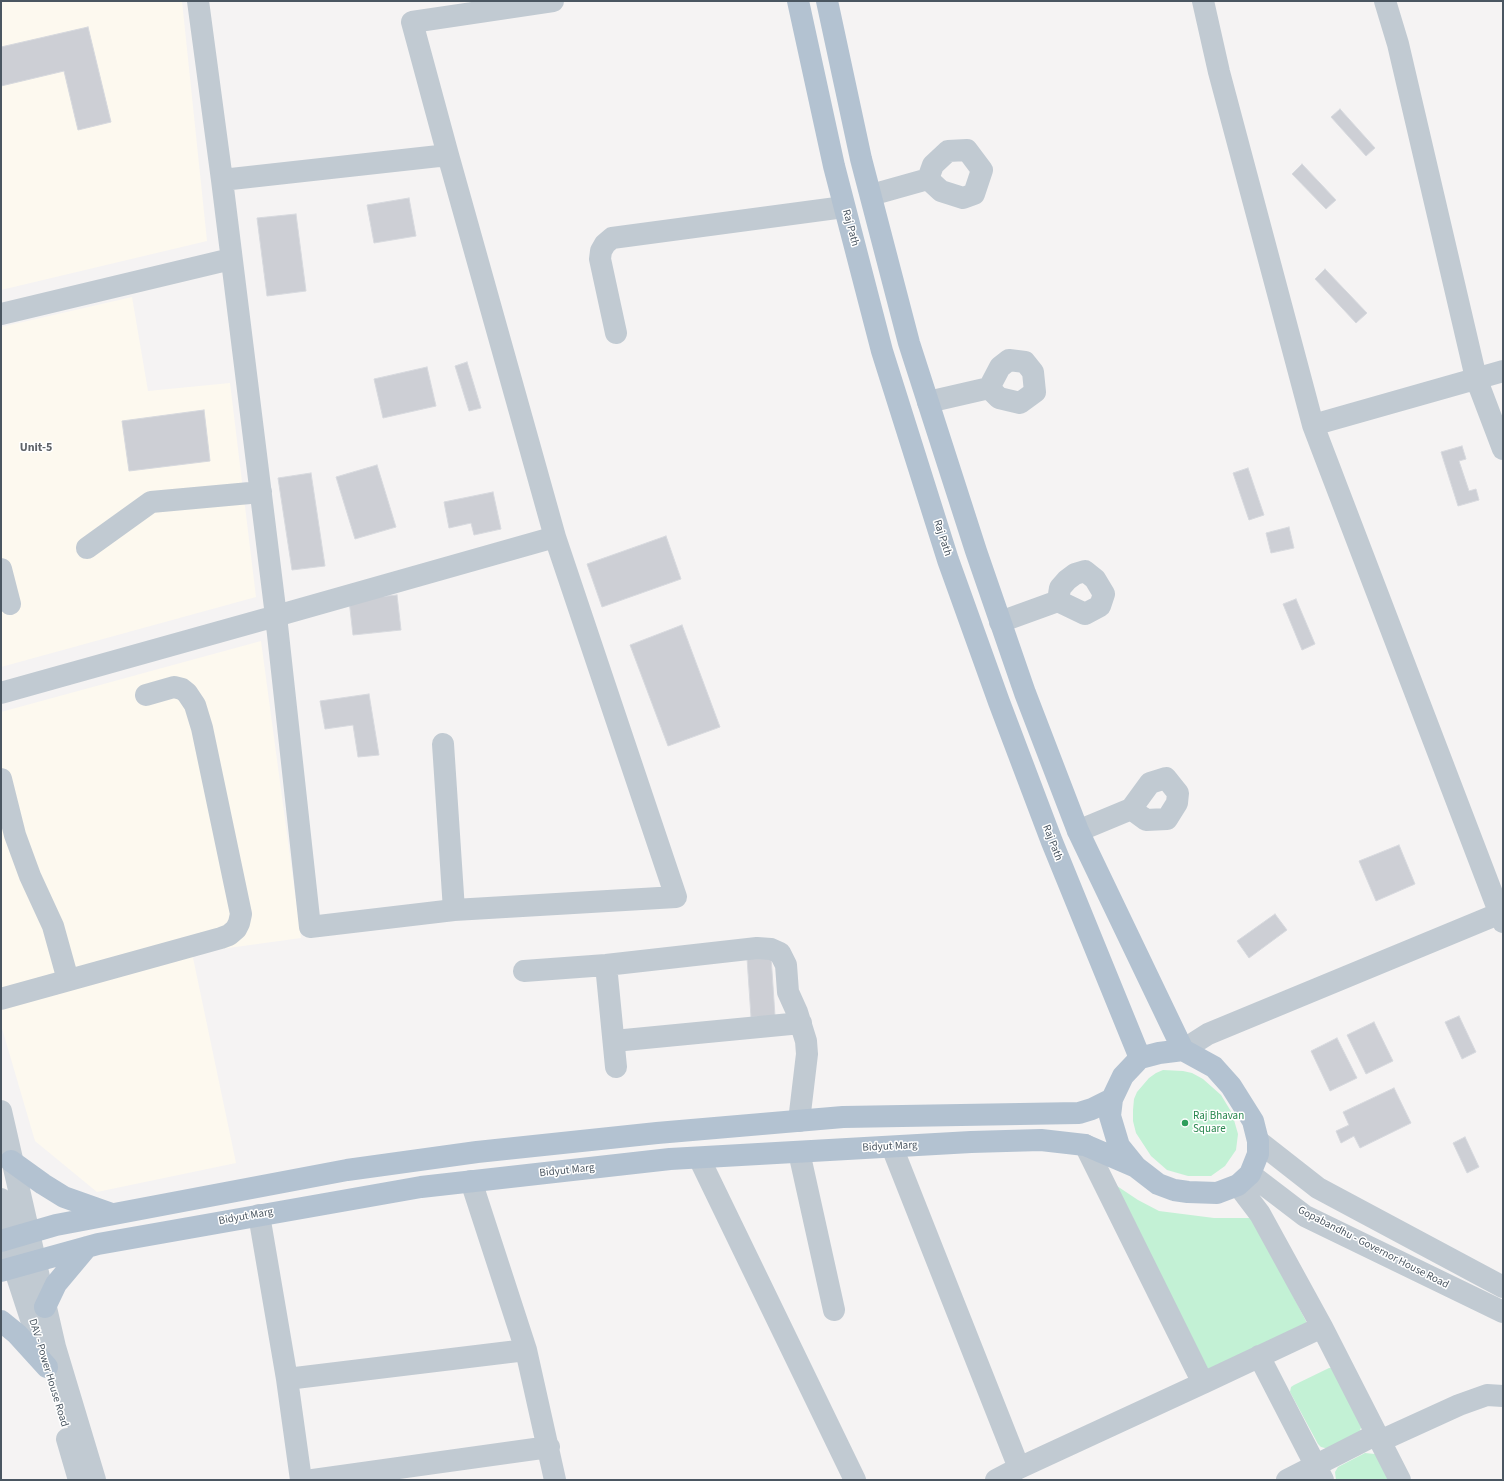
<!DOCTYPE html>
<style>
body{margin:0}
#map{position:relative;width:1504px;height:1481px;overflow:hidden;background:#f5f3f3;font-family:"Source Sans 3",sans-serif}
canvas{display:block}
.frame{position:absolute;inset:0;border:2px solid #4a5661;pointer-events:none}
</style>
<div id="map">
<canvas width="1504" height="1481"></canvas>
<div class="frame"></div>
</div>
<script>
const ctx = document.querySelector('canvas').getContext('2d');
ctx.lineJoin = 'round';
function fill(path, color) { ctx.fillStyle = color; ctx.fill(path, 'evenodd'); }
const toPath = rows => new Path2D(rows.map(r => 'M' + r).join(''));
function trace(path, color, width, dash) { ctx.strokeStyle = color; ctx.lineWidth = width; ctx.lineCap = dash ? 'butt' : 'round'; ctx.setLineDash(dash || []); ctx.stroke(path); }
function drawText(font, color, halo, rows, align = 'center') {
  ctx.font = font + ' "Source Sans 3",sans-serif'; ctx.lineWidth = 3; ctx.setLineDash([]); ctx.textBaseline = 'middle'; ctx.strokeStyle = halo; ctx.fillStyle = color; for (const [text, x, y, turn = 0] of rows) {
    ctx.save(); ctx.translate(x, y); ctx.rotate((+turn || 0) * Math.PI / 180); ctx.textAlign = isNaN(turn) ? turn : align; if (halo) ctx.strokeText(text, 0, 0); ctx.fillText(text, 0, 0); ctx.restore();
  }
}
fill(toPath([
 [1,1,182,1,207,241,1,290],
 [132,297,148,391,230,383,256,597,1,667,1,327],
 [261,641,301,938,192,953,236,1163,97,1192,35,1141,1,1025,1,712]
]), '#fdf9ef');
fill(toPath([
 [1163,1070,1183,1071,1192,1073,1203,1079,1221,1095,1232,1113,1238,1134,1236,1150,1225,1166,1211,1176,1188,1176,1167,1170,1151,1156,1136,1133,1133,1121,1133,1110,1134,1099,1137,1092,1149,1078,1156,1073],
 [1111,1182,1138,1200,1159,1211,1214,1218,1253,1218,1308,1325,1210,1373],
 [1329,1368,1332,1368,1362,1425,1359,1433,1328,1448,1325,1448,1321,1447,1318,1444,1290,1392,1291,1387,1294,1385],
 [1365,1453,1375,1454,1389,1480,1336,1480,1335,1472,1338,1467]
]), '#c3f1d5');
const building = toPath([
 [88,27,111,122,78,130,64,71,1,86,1,47,88,27],
 [1340,109,1375,148,1366,156,1331,117,1340,109],
 [1302,164,1336,200,1326,209,1292,174,1302,164],
 [409,198,416,236,374,243,367,205,409,198],
 [296,214,306,291,267,296,257,218,296,214],
 [1325,269,1367,313,1356,323,1315,279,1325,269],
 [467,362,481,408,469,411,455,366,467,362],
 [427,367,436,406,383,418,374,379,427,367],
 [204,410,210,461,129,471,122,421,204,410],
 [1462,446,1466,459,1459,461,1469,491,1476,489,1479,500,1458,506,1441,452,1462,446],
 [377,465,396,527,355,539,336,477,377,465],
 [1248,468,1264,515,1249,520,1233,473,1248,468],
 [311,473,325,566,292,570,278,478,311,473],
 [493,492,501,529,474,535,471,523,449,528,444,502,493,492],
 [1289,527,1294,548,1271,553,1266,533,1289,527],
 [666,536,681,579,602,607,587,564,666,536],
 [397,595,401,630,353,635,349,600,397,595],
 [1296,599,1315,644,1302,650,1283,604,1296,599],
 [682,625,720,727,668,746,630,645,682,625],
 [369,694,379,755,358,757,353,725,325,729,320,701,369,694],
 [1399,845,1415,884,1376,901,1359,861,1399,845],
 [1275,914,1287,930,1249,958,1237,941,1275,914],
 [771,956,775,1016,751,1017,747,958,771,956],
 [1459,1016,1476,1052,1462,1059,1445,1022,1459,1016],
 [1374,1022,1393,1061,1366,1074,1347,1035,1374,1022],
 [1337,1038,1357,1078,1330,1091,1311,1051,1337,1038],
 [1394,1088,1411,1123,1360,1148,1354,1136,1341,1143,1336,1131,1349,1125,1343,1112,1394,1088],
 [1465,1137,1479,1167,1467,1173,1453,1143,1465,1137]
]);
fill(building, '#cdcfd5');
trace(building, '#d7d9de', 1);
trace(toPath([
 [198,1,222,180,276,616,555,537],
 [1203,1,1219,72,1313,425,1503,922],
 [1385,1,1398,44,1476,378,1503,449],
 [222,180,448,155],
 [871,195,928,179,933,165,948,151,967,150,982,170,974,194,963,198,941,191,928,179],
 [1,314,231,259],
 [616,333,600,259,601,251,605,244,612,238,844,207],
 [928,402,989,388,1000,367,1009,360,1025,362,1033,372,1035,392,1020,403,999,398,989,388],
 [1313,425,1503,371],
 [87,548,151,502,261,492],
 [1,569,10,604],
 [1000,622,1058,601,1060,588,1067,580,1075,574,1085,571,1095,579,1104,594,1100,606,1085,614,1058,601],
 [1,693,276,616,310,927,454,910,676,897,555,537,448,155,412,22,553,1],
 [443,744,454,910],
 [1,779,15,835,30,876,53,926,68,980],
 [1078,831,1131,809,1150,783,1166,778,1178,793,1177,803,1167,819,1146,820,1131,809],
 [606,965,616,1067],
 [524,971,606,965,757,948,771,949,780,953,786,965,788,992,797,1012,806,1041,807,1054,799,1121],
 [1,999,221,938,229,935,236,929,239,923,241,914,202,728,195,705,187,693,182,689,174,687,146,695],
 [614,1041,801,1023],
 [1183,1050,1208,1034,1503,912],
 [1,1111,55,1347,95,1480],
 [1258,1141,1318,1188,1503,1287],
 [892,1147,1019,1468,996,1480],
 [799,1152,834,1310],
 [699,1158,855,1480],
 [1250,1174,1305,1216,1503,1312],
 [471,1181,526,1350,555,1480],
 [1,1199,14,1267,43,1356],
 [259,1215,287,1379,301,1480],
 [1322,1327,1400,1480],
 [1259,1356,1323,1480],
 [287,1379,526,1350],
 [1203,1383,1322,1327,1260,1214,1238,1185],
 [67,1439,79,1480],
 [1380,1441,1459,1405,1487,1395,1503,1396],
 [1019,1468,1203,1383,1085,1145],
 [313,1480,549,1447],
 [1287,1480,1377,1434]
]), '#c1cad2', 22);
trace(toPath([
 [798,1,834,166,882,351,948,560,999,702,1052,842,1140,1058],
 [827,1,861,159,909,343,976,551,1025,693,1078,831,1183,1050],
 [1183,1050,1214,1067,1231,1086,1253,1121,1258,1141,1258,1154,1250,1174,1238,1185,1217,1193,1188,1192,1174,1190,1158,1184,1136,1167,1119,1146,1110,1116,1112,1099,1123,1076,1140,1058,1159,1053,1183,1050],
 [11,1161,43,1184,64,1197,112,1214],
 [1,1241,56,1225,347,1170,477,1152,657,1133,843,1117,1079,1113,1092,1109,1112,1099],
 [1,1271,98,1244,421,1187,670,1159,971,1142,1041,1140,1085,1145,1136,1167],
 [45,1307,56,1284,87,1247],
 [1,1321,17,1334,47,1367]
]), '#b3c2d1', 22);
for (const [x, y, r, color] of [
 [1185,1123,4,"#2e9e5b"]
]) { const dot = new Path2D(); dot.arc(x, y, r, 0, 2 * Math.PI); ctx.fillStyle = color; ctx.fill(dot); trace(dot, '#fff', 1.5); }
drawText('11px', '#4a5661', '#fff', [
 ["Raj Path",850,228,75],
 ["Raj Path",942,538,72],
 ["Raj Path",1052,843,69],
 ["Bidyut Marg",890,1147,-3],
 ["Bidyut Marg",567,1171,-6],
 ["Bidyut Marg",246,1217,-10],
 ["Gopabandhu - Governor House Road",1373,1248,27],
 ["DAV - Power House Road",48,1373,73]
]);
drawText('11px', '#27864d', '#fff', [
 ["Raj Bhavan",1193,1117],
 ["Square",1193,1130]
], 'left');
drawText('bold 12px', '#5f6368', '#fff', [
 ["Unit-5",36,448]
]);
</script>
